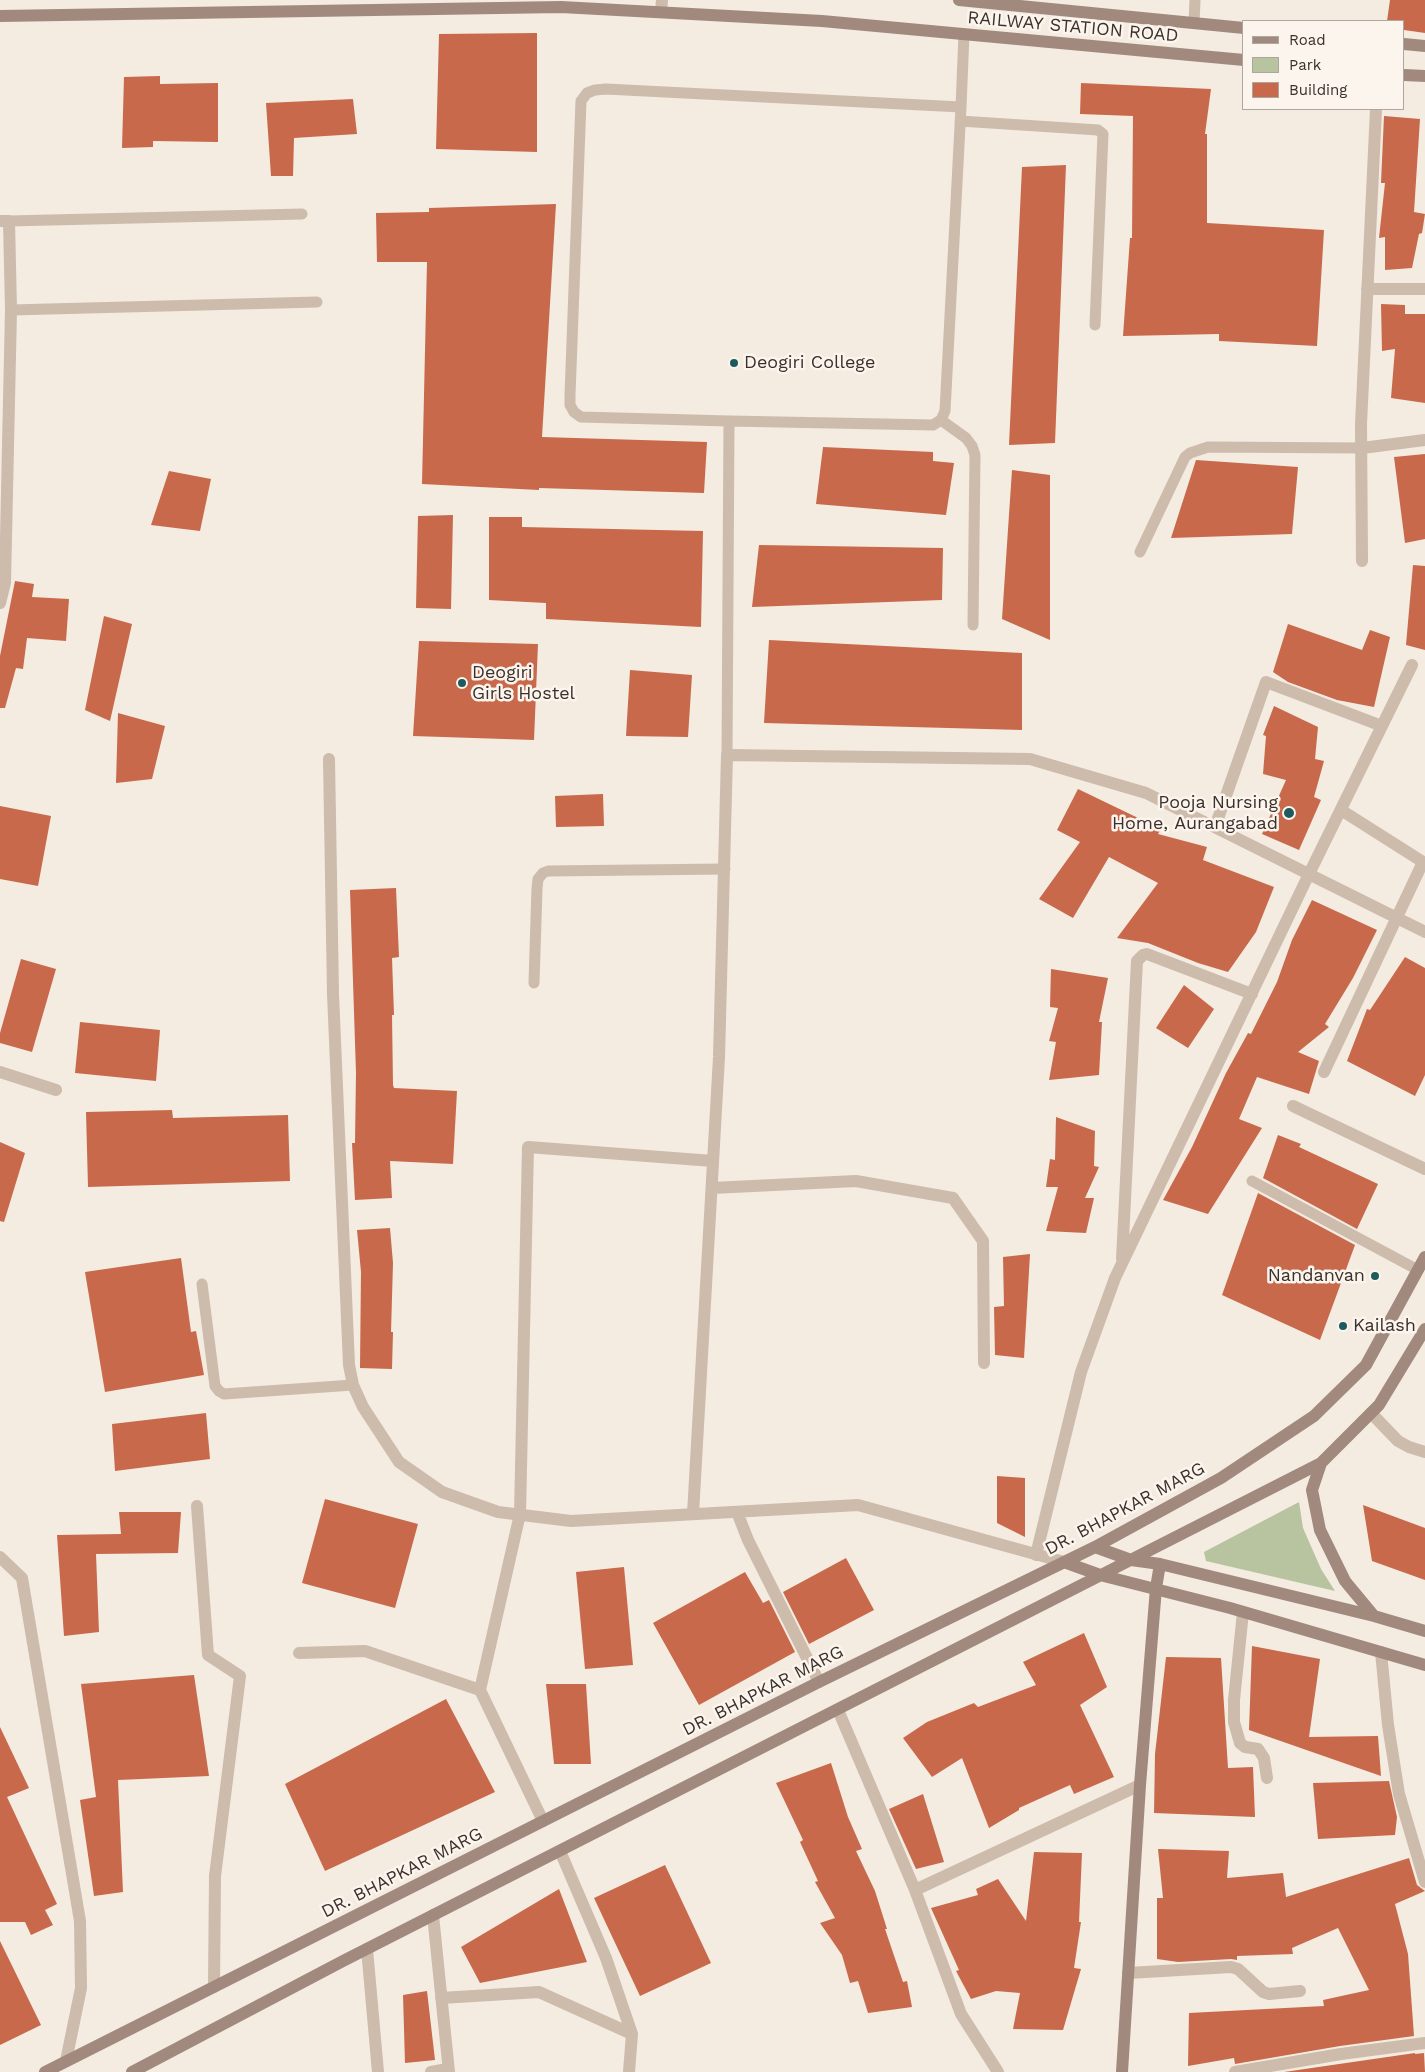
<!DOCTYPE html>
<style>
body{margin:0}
#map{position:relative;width:1425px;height:2072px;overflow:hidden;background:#f4ebe1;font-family:"Work Sans",sans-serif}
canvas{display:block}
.legend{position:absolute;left:1242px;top:20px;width:162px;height:90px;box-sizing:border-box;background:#fbf5ee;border:1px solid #aea6a0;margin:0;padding:6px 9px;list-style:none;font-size:15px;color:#3b302b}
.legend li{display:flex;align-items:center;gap:10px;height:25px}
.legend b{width:25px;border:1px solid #aea6a0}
</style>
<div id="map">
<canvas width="1425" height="2072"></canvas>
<ul class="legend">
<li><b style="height:6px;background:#a18a7d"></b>Road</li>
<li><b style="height:14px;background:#b8c4a0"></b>Park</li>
<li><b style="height:14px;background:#c8694b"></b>Building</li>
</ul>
</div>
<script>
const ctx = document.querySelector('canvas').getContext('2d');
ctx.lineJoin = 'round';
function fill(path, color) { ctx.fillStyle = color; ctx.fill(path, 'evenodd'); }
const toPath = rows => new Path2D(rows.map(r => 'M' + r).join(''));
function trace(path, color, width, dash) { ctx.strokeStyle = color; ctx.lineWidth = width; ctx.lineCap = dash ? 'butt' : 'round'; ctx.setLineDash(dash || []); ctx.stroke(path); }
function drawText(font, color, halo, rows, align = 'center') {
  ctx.font = font + ' "Work Sans",sans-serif'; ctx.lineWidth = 5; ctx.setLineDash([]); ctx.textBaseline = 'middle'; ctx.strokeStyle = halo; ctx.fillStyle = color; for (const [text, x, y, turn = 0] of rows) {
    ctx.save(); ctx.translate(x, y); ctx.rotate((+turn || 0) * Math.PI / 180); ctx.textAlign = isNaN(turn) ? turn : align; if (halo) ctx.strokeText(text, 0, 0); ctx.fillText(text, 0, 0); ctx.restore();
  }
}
fill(toPath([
 [1299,1502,1303,1528,1321,1569,1335,1591,1206,1561,1204,1552]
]), '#b8c4a0');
fill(toPath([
 [1390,0,1425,0,1425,33,1404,30,1404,21,1387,21],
 [537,33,537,152,436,149,439,34],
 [160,76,160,84,218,83,218,142,153,141,153,147,122,148,124,77],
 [1081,83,1211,89,1205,134,1207,134,1207,223,1324,230,1317,346,1219,341,1219,334,1123,336,1130,238,1132,238,1133,116,1080,114],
 [353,99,357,134,294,138,293,176,271,176,266,103],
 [1384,116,1420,119,1414,212,1425,214,1422,233,1419,234,1412,268,1385,270,1385,237,1379,238,1385,183,1381,183],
 [1066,165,1055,443,1009,445,1022,167],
 [556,204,542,437,707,442,704,493,539,488,539,490,422,484,427,262,377,262,376,213,429,212,429,208],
 [1381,304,1405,305,1405,314,1425,314,1425,403,1391,398,1395,349,1382,351],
 [823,447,933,452,933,461,954,463,946,515,816,504],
 [1425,454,1425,539,1405,543,1394,457],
 [1196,460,1298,467,1292,534,1171,538],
 [1012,470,1050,475,1050,640,1002,619],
 [169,471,211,479,200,531,151,525],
 [453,515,451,609,416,608,418,516],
 [489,517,522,517,522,527,703,531,701,627,546,619,546,603,489,600],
 [759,545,943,548,942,600,752,607],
 [1413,565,1425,566,1425,650,1406,645],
 [15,581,34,584,32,597,69,599,66,641,27,638,23,669,16,668,5,708,0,708,0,656],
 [104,616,132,624,110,721,85,710],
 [1288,624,1362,650,1370,630,1390,637,1374,707,1337,700,1288,682,1273,672],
 [769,640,1022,653,1022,730,764,723],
 [419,641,538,644,534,740,413,736],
 [630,670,692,675,688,737,626,736],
 [1274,706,1318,727,1315,759,1324,761,1314,797,1321,800,1299,850,1262,834,1286,780,1263,774,1266,736,1263,735],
 [118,713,165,726,152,779,116,783],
 [1078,789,1161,829,1158,834,1207,847,1203,860,1274,887,1256,932,1228,972,1198,963,1148,943,1117,938,1158,883,1109,857,1073,918,1039,899,1080,842,1057,830],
 [603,794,604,826,556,827,555,796],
 [0,806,51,816,38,886,0,879],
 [396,888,399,957,392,958,394,1015,392,1015,393,1085,394,1088,457,1091,453,1164,390,1161,392,1198,355,1200,352,1143,355,1143,356,1073,350,890],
 [1312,900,1377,930,1353,978,1325,1024,1329,1027,1298,1052,1319,1061,1309,1094,1257,1077,1239,1119,1262,1128,1208,1214,1163,1200,1192,1147,1226,1073,1248,1033,1251,1034,1277,982,1292,940],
 [1405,957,1425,968,1425,1075,1415,1096,1347,1061,1367,1009,1370,1010],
 [21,959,56,969,32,1052,0,1043,0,1033],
 [1051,969,1108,978,1099,1022,1102,1022,1099,1075,1049,1080,1056,1042,1049,1041,1058,1008,1050,1007],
 [1184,985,1214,1009,1188,1048,1156,1028],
 [80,1022,160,1030,156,1081,75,1073],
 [172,1110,173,1118,288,1115,290,1181,88,1187,86,1112],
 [1056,1117,1095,1131,1094,1166,1099,1167,1085,1198,1094,1198,1086,1233,1046,1231,1058,1187,1046,1187,1050,1159,1055,1160],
 [1278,1135,1301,1144,1299,1147,1378,1184,1357,1229,1263,1178],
 [0,1142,25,1153,4,1222,0,1221],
 [1258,1193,1355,1245,1320,1340,1222,1295],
 [390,1228,393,1263,391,1332,393,1332,392,1369,360,1368,361,1272,357,1230],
 [1030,1254,1024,1358,995,1355,994,1307,1004,1306,1003,1257],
 [181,1258,191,1332,196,1331,204,1375,105,1392,85,1272],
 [206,1413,210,1459,115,1471,112,1424],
 [997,1476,1025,1478,1025,1537,997,1523],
 [325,1499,418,1524,395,1608,302,1583],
 [1363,1505,1425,1528,1425,1580,1372,1561],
 [119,1512,181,1512,178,1553,96,1554,99,1632,64,1636,57,1535,121,1534],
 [846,1558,874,1610,809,1644,783,1592],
 [624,1567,633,1665,585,1669,576,1572],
 [745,1572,763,1603,769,1600,795,1652,699,1705,653,1623],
 [1084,1633,1107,1687,1080,1705,1114,1777,1074,1794,1070,1785,1019,1808,1019,1810,989,1828,962,1758,932,1777,903,1738,927,1722,974,1703,978,1707,1036,1685,1023,1662],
 [1252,1646,1320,1659,1309,1737,1378,1736,1381,1776,1249,1730],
 [1166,1657,1221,1658,1228,1768,1253,1767,1255,1817,1154,1813,1155,1754],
 [194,1675,209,1776,118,1780,123,1892,94,1896,80,1800,96,1797,81,1684],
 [546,1684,586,1684,591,1764,554,1764],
 [446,1699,495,1792,325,1871,285,1784],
 [0,1727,29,1788,7,1797,57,1904,45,1910,53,1925,31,1935,25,1922,0,1922],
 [831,1763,848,1817,862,1849,856,1851,875,1891,887,1929,885,1929,903,1982,907,1981,912,2007,868,2013,858,1981,850,1983,842,1955,820,1923,835,1918,815,1882,818,1881,800,1842,803,1840,776,1783],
 [1389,1781,1397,1817,1395,1835,1318,1839,1313,1783],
 [923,1794,944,1862,916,1869,889,1809],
 [1158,1849,1229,1851,1227,1878,1283,1873,1286,1897,1409,1858,1417,1885,1425,1891,1395,1904,1408,1954,1414,2036,1340,2046,1235,2064,1234,2058,1188,2066,1189,2013,1324,2006,1323,2000,1369,1990,1338,1928,1292,1948,1293,1954,1237,1956,1237,1960,1231,1959,1178,1962,1157,1959,1157,1898,1163,1898],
 [1034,1852,1082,1853,1079,1922,1081,1922,1074,1968,1081,1969,1063,2030,1013,2029,1020,1993,996,1991,971,1999,956,1971,959,1970,931,1908,978,1895,976,1889,998,1879,1026,1921],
 [665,1865,711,1963,640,1996,594,1898],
 [559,1889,587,1962,480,1983,461,1947],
 [0,1941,41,2025,0,2045],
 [427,1991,435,2060,405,2063,403,1995],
 [1415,2053,1415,2054,1424,2053,1425,2072,1284,2072]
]), '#c8694b');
trace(toPath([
 [1194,23,1195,0],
 [961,107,606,89,595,90,587,93,581,101,570,395,570,405,574,412,581,417,729,421,933,425,941,420,945,411,961,107,964,34],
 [960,121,1098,130,1103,134,1095,325],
 [9,221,302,214],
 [11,310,317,302],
 [941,420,966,438,972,446,975,455,973,625],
 [1140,552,1185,457,1190,453,1208,447,1362,448],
 [727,755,729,421],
 [534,983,537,888,538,879,543,873,548,871,725,869],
 [1252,1181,1418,1270],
 [202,1284,215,1386,219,1391,224,1394,353,1385]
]), '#cdbbac', 11);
trace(toPath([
 [661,12,662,0],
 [0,221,9,221,11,310,5,583,0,603],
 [1367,289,1425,289],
 [1362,448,1425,440],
 [1362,561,1361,424,1376,109],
 [329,759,333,994,349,1365,353,1385,363,1407,399,1462,442,1492,498,1512,571,1521,858,1505,1064,1562],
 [1215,827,1266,682,1382,726],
 [0,1072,56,1090],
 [1324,1072,1423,862,1341,810],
 [1293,1106,1425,1169],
 [712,1188,856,1181,953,1198,983,1241,984,1363],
 [1122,1259,1137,961,1143,955,1147,954,1252,994],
 [1371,1413,1398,1441,1409,1447,1425,1452],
 [197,1506,208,1655,240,1676,215,1876,214,1987],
 [737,1512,748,1540,819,1682],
 [693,1514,719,1057,727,755,1030,759,1146,793,1425,932],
 [1036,1555,1081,1372,1115,1278,1309,874,1412,665],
 [0,1557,22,1578,80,1921,81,1988,66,2061],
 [1243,1612,1234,1700,1234,1722,1240,1743,1245,1747,1258,1749,1264,1758,1267,1778],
 [1381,1652,1388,1725,1399,1794,1425,1882],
 [299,1653,365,1651,480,1690],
 [838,1710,915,1890,961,2014,998,2072],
 [543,1821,480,1690,520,1514,528,1147,713,1161],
 [560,1851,606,1958,632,2034,629,2072],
 [915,1890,1140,1785],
 [433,1915,449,2072],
 [367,1949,378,2072],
 [1128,1973,1231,1967,1238,1969,1263,1992,1269,1994,1300,1991],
 [441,1998,539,1992,632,2034],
 [431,2072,448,2069],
 [1235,2072,1341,2054,1425,2043]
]), '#cdbbac', 12);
trace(toPath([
 [959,0,1244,28],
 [0,16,561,7,822,21,1244,60],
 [1404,44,1425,46],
 [1404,75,1425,76],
 [1321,1463,1312,1490,1320,1530,1345,1581,1374,1616],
 [1095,1547,1131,1560,1160,1564,1374,1616,1425,1631],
 [1064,1562,1100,1575,1230,1608,1425,1665],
 [45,2072,819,1682,1095,1547,1221,1478,1314,1416,1366,1365,1425,1257],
 [132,2072,343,1961,1321,1463,1379,1405,1425,1329],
 [1122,2072,1140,1785,1156,1588,1160,1564]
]), '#a18a7d', 12);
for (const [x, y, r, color] of [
 [734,363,5,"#1f5a5e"],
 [462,683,5,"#1f5a5e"],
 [1289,813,6,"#1f5a5e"],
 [1375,1276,5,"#1f5a5e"],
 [1343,1326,5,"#1f5a5e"]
]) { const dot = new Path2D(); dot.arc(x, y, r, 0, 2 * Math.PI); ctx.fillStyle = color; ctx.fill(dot); trace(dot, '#fbf5ee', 2); }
drawText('18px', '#3b302b', '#fbf5ee', [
 ["RAILWAY STATION ROAD",1073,27,5],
 ["DR. BHAPKAR MARG",1125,1509,-28],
 ["DR. BHAPKAR MARG",763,1691,-27],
 ["DR. BHAPKAR MARG",402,1873,-27]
]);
drawText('18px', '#3b302b', '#fbf5ee', [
 ["Deogiri College",744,363],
 ["Deogiri",472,673],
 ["Girls Hostel",472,694],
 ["Pooja Nursing",1278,803,"right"],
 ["Home, Aurangabad",1278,824,"right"],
 ["Nandanvan",1365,1276,"right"],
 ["Kailash",1353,1326]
], 'left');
</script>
